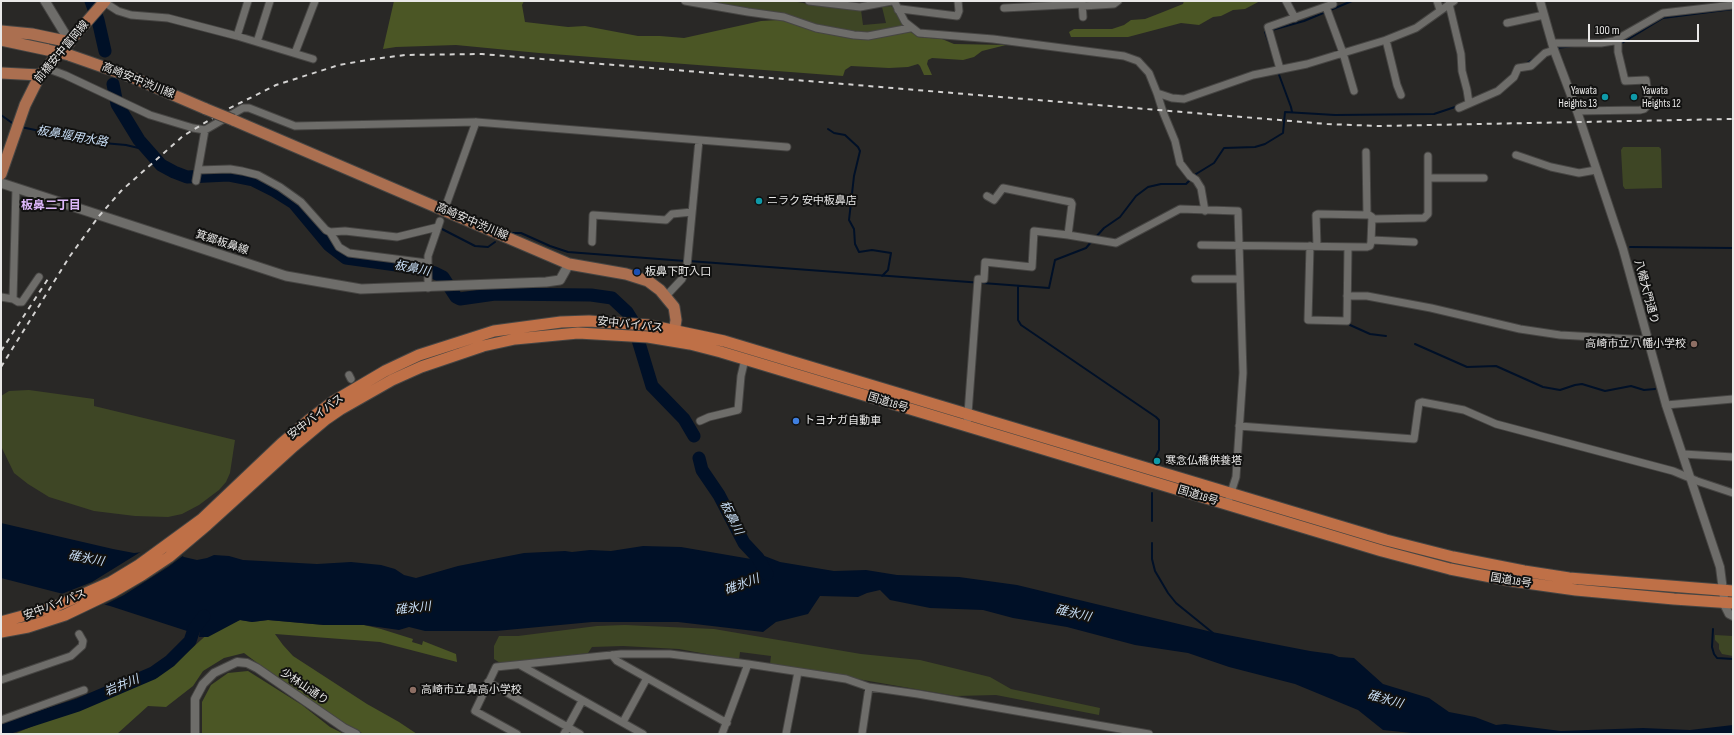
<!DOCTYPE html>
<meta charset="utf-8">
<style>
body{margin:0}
#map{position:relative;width:1734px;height:735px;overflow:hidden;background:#292826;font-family:"Sofia Sans Condensed",sans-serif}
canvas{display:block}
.frame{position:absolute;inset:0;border:2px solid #e9e8e7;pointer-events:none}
.scale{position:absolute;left:1588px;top:24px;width:111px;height:18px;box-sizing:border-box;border:2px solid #e9e8e7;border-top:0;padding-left:5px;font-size:12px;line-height:14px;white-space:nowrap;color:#e9e8e7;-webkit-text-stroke:3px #111110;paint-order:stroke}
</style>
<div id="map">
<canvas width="1734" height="735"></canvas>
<div class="frame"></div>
<div class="scale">100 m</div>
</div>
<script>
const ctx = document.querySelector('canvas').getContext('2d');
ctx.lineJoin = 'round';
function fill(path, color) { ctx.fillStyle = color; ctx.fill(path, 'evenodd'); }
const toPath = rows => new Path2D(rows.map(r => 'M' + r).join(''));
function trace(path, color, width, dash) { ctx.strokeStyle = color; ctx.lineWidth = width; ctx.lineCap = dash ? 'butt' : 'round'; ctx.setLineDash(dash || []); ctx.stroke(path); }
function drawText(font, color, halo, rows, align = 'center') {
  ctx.font = font + ' "Sofia Sans Condensed","Noto Sans JP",sans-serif'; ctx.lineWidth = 4; ctx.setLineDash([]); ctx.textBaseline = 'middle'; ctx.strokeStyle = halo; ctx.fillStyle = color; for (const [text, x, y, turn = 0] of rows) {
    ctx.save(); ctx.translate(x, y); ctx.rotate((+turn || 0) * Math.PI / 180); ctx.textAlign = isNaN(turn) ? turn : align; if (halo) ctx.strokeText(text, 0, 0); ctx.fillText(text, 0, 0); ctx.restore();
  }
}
fill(toPath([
 [718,1,792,1,820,6,861,10,863,25,886,23,882,7,891,6,894,8,902,24,902,27,868,34,854,33,718,3],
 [1623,147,1659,147,1661,149,1662,188,1625,189,1623,186,1621,150],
 [29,390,94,399,94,406,235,440,230,473,226,482,219,490,199,505,182,514,168,517,135,516,94,511,49,497,28,484,14,473,1,446,1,396,9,391],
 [625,625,714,629,861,654,920,660,990,677,1011,689,1100,708,1099,715,996,695,956,696,770,664,771,656,740,652,739,660,679,649,623,646,592,647,588,653,536,660,500,663,494,659,494,646,499,636,518,636,597,626],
 [1715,635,1733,636,1733,656,1722,654,1719,649,1719,644,1715,640]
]), '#3e4625');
fill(toPath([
 [394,1,524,1,522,5,525,22,568,27,585,26,638,36,660,36,684,38,761,21,778,20,799,23,853,37,908,30,918,37,942,39,954,44,1006,45,982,51,974,57,963,60,932,58,928,60,927,64,932,75,924,75,920,66,918,64,908,67,889,68,851,66,845,70,843,76,539,53,456,45,396,47,383,49],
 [1184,1,1260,1,1245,9,1233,10,1221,16,1213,17,1199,25,1181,23,1128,37,1071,37,1069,32,1074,29,1112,29,1124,25,1131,20,1145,19,1163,12,1183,4],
 [240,620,252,622,268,620,324,625,364,625,381,629,413,639,412,642,422,645,423,641,456,654,457,662,380,642,275,634,283,645,293,656,367,704,399,722,417,734,364,734,345,725,308,701,244,653,224,658,203,671,193,686,166,707,148,706,117,734,14,734,98,699,147,680,180,659,212,630],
 [248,671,302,705,330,727,344,734,202,734,202,702,211,685,228,673]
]), '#4b5625');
fill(toPath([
 [1,523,113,549,134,553,172,549,184,557,197,560,207,558,214,555,229,556,243,560,317,564,351,562,381,565,395,569,404,575,416,578,458,566,524,553,565,551,572,552,590,550,611,551,643,546,681,547,751,559,758,558,762,555,780,562,834,571,866,570,897,575,959,577,1017,585,1212,632,1310,651,1332,654,1339,657,1354,658,1383,684,1429,698,1449,712,1475,717,1496,725,1505,724,1561,731,1643,728,1690,730,1733,725,1733,734,1421,734,1383,730,1358,710,1295,684,1229,667,1188,653,1135,645,1067,627,1013,618,983,610,930,608,890,600,880,590,867,593,858,597,820,596,808,614,776,622,763,632,678,622,592,622,496,631,425,631,409,627,399,630,364,625,324,625,268,620,252,622,240,620,208,637,199,637,200,629,187,631,110,606,1,578]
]), '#001027');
fill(toPath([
 [172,547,184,555,168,567,124,595,102,606,59,595,92,582,147,548]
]), '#292826');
trace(toPath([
 [1272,30,1304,21,1352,1],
 [1267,32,1265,32,1272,52],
 [1622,43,1663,18,1733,9],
 [1556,48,1574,46],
 [1527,63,1535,58],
 [1278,72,1291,107,1292,112],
 [1,115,15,125],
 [21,127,92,142,126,145,147,150],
 [828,129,834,133,845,135,858,147,860,151,854,176,849,220,854,229,855,244,859,252,872,250,891,253,888,270,882,276],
 [442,229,475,246,488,247,495,242],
 [507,233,521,233,550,246,568,252,685,261],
 [1095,238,1104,228,1120,217,1136,196,1148,187,1161,184,1186,184,1196,174,1214,163,1224,148,1255,147,1265,144,1283,133,1285,112,1335,115,1434,114,1458,106],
 [1630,247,1733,248],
 [689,261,1049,288,1055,260,1086,248,1092,241],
 [1018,286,1018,320,1021,325,1156,417,1159,420,1159,450,1154,460],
 [1350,325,1370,334,1386,336],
 [1415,344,1467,367,1496,366,1543,387,1560,390,1575,385,1582,384,1605,391,1631,386,1644,390,1655,389],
 [1152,493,1152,521],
 [1152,543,1152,559,1155,571,1168,593,1176,603,1213,633],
 [1713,629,1712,647,1714,654,1717,658,1733,659]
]), '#001027', 2);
trace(toPath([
 [91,1,98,20,105,51],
 [113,84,117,104,139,140,161,165,174,172,187,177,228,175,253,180,275,191,294,203,329,245,346,258,418,268,435,273,443,277,456,297,460,299,495,294,591,295,612,298,627,312,632,320,652,386,684,419,694,436],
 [699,458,702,470,719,495,744,543,758,558,767,574],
 [1,730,78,705,153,673,170,661,190,641,194,629,204,616]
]), '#001027', 13);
const minor = toPath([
 [685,1,748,12,784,17,816,28,854,35,868,36,910,28],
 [809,1,860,7,892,1],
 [894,1,905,22,919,33,993,39,1124,56,1138,61,1149,73,1157,93,1163,112,1175,141,1180,163,1190,176,1196,180,1201,188,1205,211],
 [1286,1,1295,18],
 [1437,1,1440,10],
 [104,2,118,11,131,15,168,18,237,36,313,59],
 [1082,3,1083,17],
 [1449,4,1461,54,1462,71,1467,90,1469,103],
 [1083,6,1114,4,1118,1],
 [1326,7,1343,53,1354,91],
 [1004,8,1082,4],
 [898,10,901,9,957,16,959,11,958,1],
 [1507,23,1544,15],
 [237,36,248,1],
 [1386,40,1397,85,1401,95],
 [257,42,270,1],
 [1552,43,1601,43,1614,41,1663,13,1733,5],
 [295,53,315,1],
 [46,68,65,75,150,115,193,128,205,130,243,108,249,108,295,126,476,122,787,147],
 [1280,69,1268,27,1333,4],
 [1157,93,1172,98,1184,99,1253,75,1307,64,1343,53,1386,40,1416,28,1454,1],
 [1459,108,1498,91,1514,77,1518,68,1531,66,1545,53,1554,50],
 [1577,111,1640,110,1644,109,1649,104,1646,80,1625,81,1618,52,1618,40],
 [1366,152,1367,215],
 [1516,155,1551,167,1579,173,1596,170],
 [198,170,230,169,242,171,258,175,280,187,301,202,326,230,330,232,339,247,349,253,427,263],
 [1428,178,1484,178],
 [196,181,205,130],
 [987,196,994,200,1003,188,1071,202,1072,204,1068,235],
 [445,208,476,122],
 [1372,219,1424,218,1428,214,1428,156],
 [330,232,345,231,397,237,438,227],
 [1371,240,1414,242],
 [592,242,593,215,666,220,672,214,692,212],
 [1201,245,1367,247,1370,246,1371,242,1372,217,1369,215,1318,214,1316,215,1317,246],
 [1310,246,1308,320,1347,321,1348,247],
 [1195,279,1239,279],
 [428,288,428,256,440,221],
 [666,296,682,279,687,266,699,140],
 [1347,296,1367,296,1431,308,1520,329,1560,335,1649,340],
 [1,297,13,299,18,302,22,302,39,277],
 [13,299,16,188],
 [349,375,351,379],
 [1666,405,1733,399],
 [700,421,709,417,738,410,741,376,745,359],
 [1239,426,1414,439,1419,403,1422,402,1464,410,1496,424,1673,471,1697,481,1733,493],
 [967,427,978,279,984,279,985,262,1032,267,1034,231,1068,235,1116,243,1180,209,1238,211,1243,373,1236,477,1227,505],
 [1683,454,1733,457],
 [612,655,617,661,727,723],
 [520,665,643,734],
 [1,680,71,656,82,646,83,641,79,634],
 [488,682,580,734],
 [1,720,84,690],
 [623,722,647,678],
 [517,734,475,711,496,667,621,654,670,654,748,664,846,679,869,687,918,694,1149,734],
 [564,734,582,701],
 [722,734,748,664],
 [786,734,798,672],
 [862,734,869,687]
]);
const tertiary = toPath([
 [1540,1,1554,50,1577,111,1623,249,1666,405,1720,567,1725,606,1729,614,1733,616],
 [195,734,195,699,203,684,214,673,237,662,247,663,257,668,344,728,356,734]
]);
const secondary = toPath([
 [45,1,70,42],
 [1,183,286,276,361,289,546,282,560,280,569,264]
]);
const primary = toPath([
 [1,31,32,34,70,42],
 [1,40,48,50],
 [69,55,129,76,206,109],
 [1,73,40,75],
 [233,120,569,264,626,274,648,281,660,290,674,307,676,320,673,339],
 [1,174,25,105,40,75,105,1]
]);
const trunk = toPath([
 [1,622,52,608,111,582,139,565,202,519,281,444,309,420,334,401,385,371,419,355,494,331,561,322,589,321,648,325,724,341,1386,540,1453,557,1524,571,1569,578,1733,591],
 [1,632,28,627,65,615,113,592,142,575,169,557,207,525,294,446,325,420,341,409,392,380,421,367,483,346,515,339,578,333,648,337,690,344,721,352,1382,551,1450,569,1512,581,1576,590,1674,599,1733,603]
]);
trace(minor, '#464543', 9);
trace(tertiary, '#464543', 10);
trace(secondary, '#464543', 11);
trace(primary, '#464543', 13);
trace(trunk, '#464543', 13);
trace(minor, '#6e6d6a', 7);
trace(tertiary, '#6e6d6a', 8);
trace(secondary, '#6e6d6a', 9);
trace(primary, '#ab6f50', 11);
trace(trunk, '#bf7047', 11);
trace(toPath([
 [1,351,48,279],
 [1,367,70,256,99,216,121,191,183,136,226,110,276,85,339,65,373,59,405,55,482,54,1327,124,1378,126,1733,119]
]), '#d3d2d1', 2, [5, 5]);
const primaryBridge = toPath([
 [48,50,69,55],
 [206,109,233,120]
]);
trace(primaryBridge, '#464543', 13, []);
trace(primaryBridge, '#ab6f50', 11);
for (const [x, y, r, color] of [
 [1605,97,4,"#0f9aa8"],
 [1634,97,4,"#0f9aa8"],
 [759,201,4,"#0f9aa8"],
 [637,272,4,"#1a4fb4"],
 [1694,344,4,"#8d6e63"],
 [796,421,4,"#3f7fe0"],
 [1157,461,4,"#0f9aa8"],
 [413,690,4,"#8d6e63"]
]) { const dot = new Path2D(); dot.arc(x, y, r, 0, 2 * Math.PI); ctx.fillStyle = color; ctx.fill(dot); trace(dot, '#111110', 1.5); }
drawText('11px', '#e9e8e7', '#111110', [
 ["前橋安中富岡線",62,52,-50],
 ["高崎安中渋川線",138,81,22],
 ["高崎安中渋川線",472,222,23],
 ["箕郷板鼻線",222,243,18],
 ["八幡大門通り",1646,292,75],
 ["安中バイパス",630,325,6],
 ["国道18号",888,403,17],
 ["安中バイパス",316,417,-37],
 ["国道18号",1198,496,17],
 ["国道18号",1511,581,9],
 ["安中バイパス",55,605,-21],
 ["少林山通り",304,687,34]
]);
drawText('11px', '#e9e8e7', '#111110', [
 ["Yawata",1597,91,"right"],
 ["Heights 13",1597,104,"right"],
 ["Yawata",1642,91],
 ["Heights 12",1642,104],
 ["ニラク 安中板鼻店",767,201],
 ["板鼻下町入口",645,272],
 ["高崎市立 八幡小学校",1686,344,"right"],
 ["トヨナガ自動車",804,421],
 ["寒念仏橋供養塔",1165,461],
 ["高崎市立 鼻高小学校",421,690]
], 'left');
drawText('italic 12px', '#c9dff7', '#111110', [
 ["板鼻堰用水路",72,137,10],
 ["板鼻川",412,269,11],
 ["板鼻川",731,518,63],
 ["碓氷川",86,559,11],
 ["碓氷川",742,585,-21],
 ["碓氷川",413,609,-6],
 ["碓氷川",1073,614,13],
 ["岩井川",122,686,-23],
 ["碓氷川",1385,700,16]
]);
drawText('bold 12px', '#ddb7fa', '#111110', [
 ["板鼻二丁目",51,206]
]);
</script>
